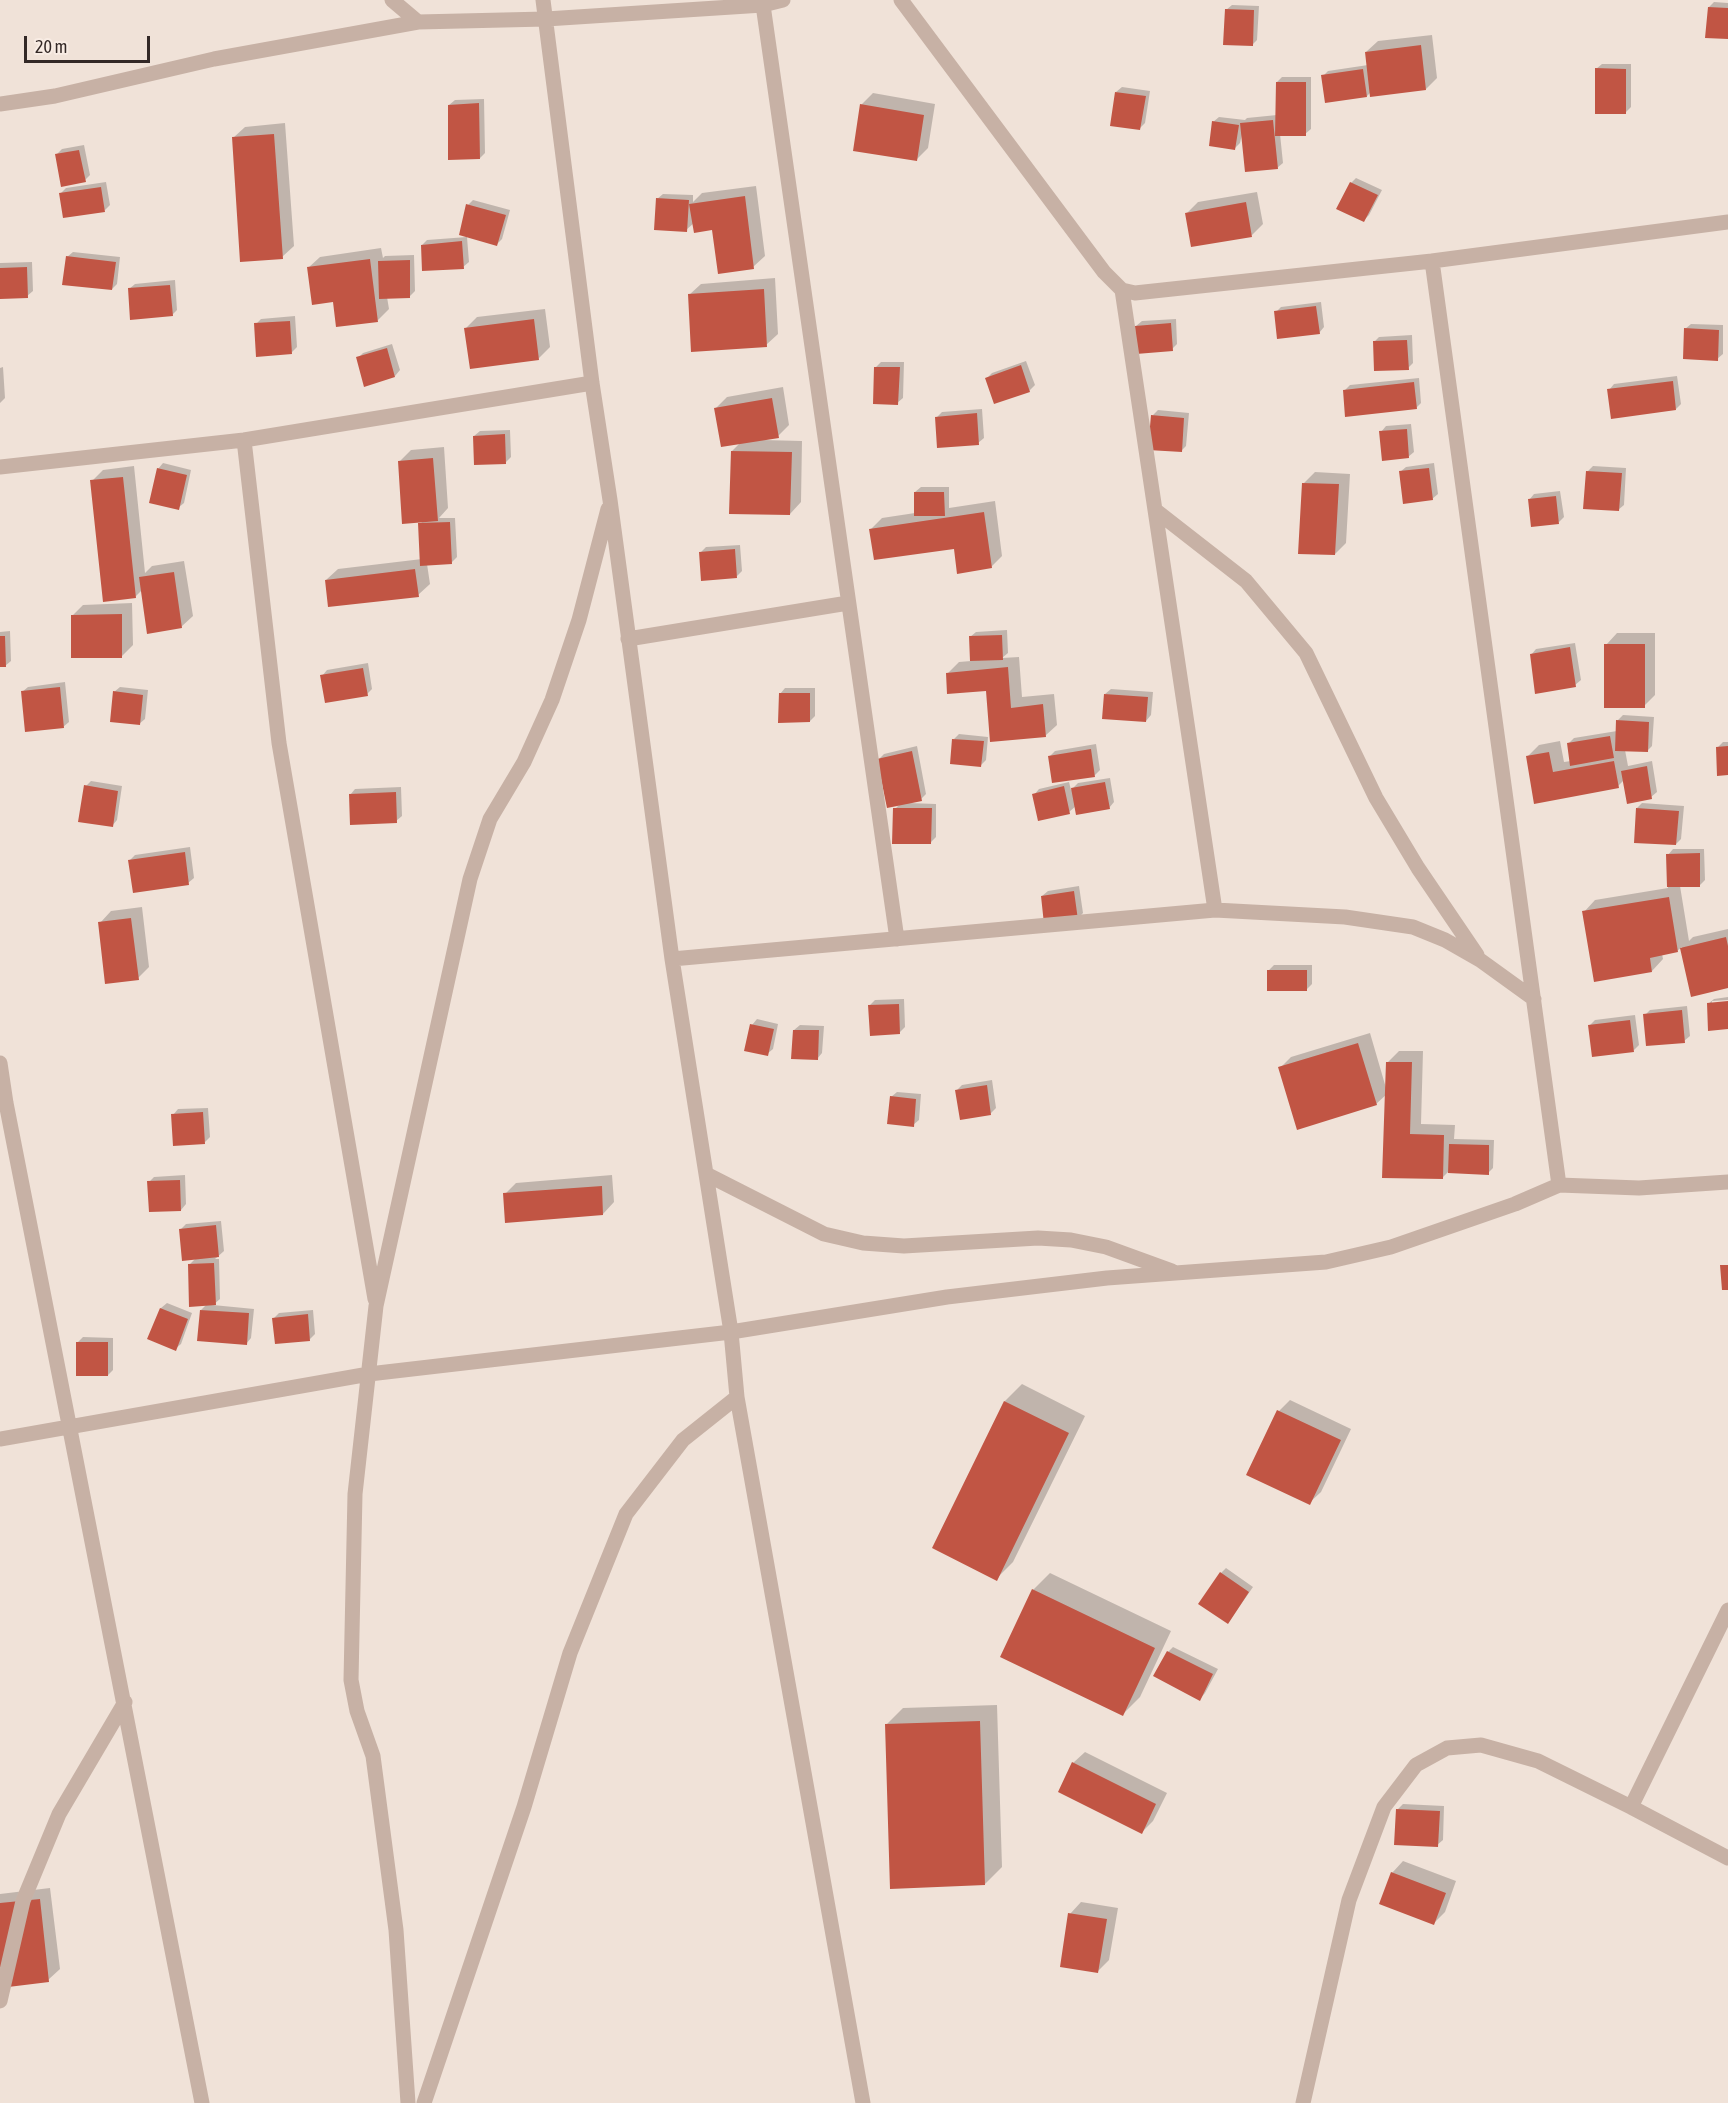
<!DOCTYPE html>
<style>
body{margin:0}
#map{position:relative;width:1728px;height:2103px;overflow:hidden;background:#f0e2d8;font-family:"Asap Condensed",sans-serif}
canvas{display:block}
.scale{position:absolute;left:24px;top:36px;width:126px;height:27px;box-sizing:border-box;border:3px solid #332826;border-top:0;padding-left:8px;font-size:18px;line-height:21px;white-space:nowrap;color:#332826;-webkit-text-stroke:4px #f8ece4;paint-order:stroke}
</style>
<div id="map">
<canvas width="1728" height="2103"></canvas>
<div class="scale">20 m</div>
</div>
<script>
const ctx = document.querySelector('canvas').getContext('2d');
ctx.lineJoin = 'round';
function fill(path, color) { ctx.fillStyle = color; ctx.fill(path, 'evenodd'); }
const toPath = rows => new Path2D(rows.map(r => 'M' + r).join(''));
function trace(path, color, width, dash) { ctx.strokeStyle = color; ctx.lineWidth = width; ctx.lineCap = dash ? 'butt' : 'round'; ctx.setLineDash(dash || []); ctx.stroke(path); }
fill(toPath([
 [1714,2,1728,3,1728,37,1709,7],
 [1232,5,1259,6,1257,40,1252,45,1226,10],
 [1432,35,1437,78,1426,89,1371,92,1367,96,1323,76,1328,71,1368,65,1366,52,1378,41],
 [1602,64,1631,64,1631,107,1625,113,1596,69],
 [1282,77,1311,77,1311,129,1305,134,1280,134,1283,163,1277,168,1242,134,1240,143,1235,148,1213,122,1219,117,1245,120,1247,118,1277,115,1277,82],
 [1122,87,1150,91,1145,123,1140,128,1116,92],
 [873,93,935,104,928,148,916,160,861,105],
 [484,99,485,153,480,158,449,105,455,100],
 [285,123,294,246,282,257,233,138,245,127],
 [84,145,90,175,85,180,56,155,62,149],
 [1356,178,1382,190,1369,215,1364,220,1351,183],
 [106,182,110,205,105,210,61,193,66,188],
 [756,186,765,256,753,267,713,229,694,223,686,230,657,199,663,194,693,195,693,202,702,193],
 [1257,192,1263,224,1252,235,1187,213,1198,202],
 [473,200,510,210,502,239,497,244,468,205],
 [467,237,469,262,463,267,422,245,427,240],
 [381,248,383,258,385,256,414,255,415,291,410,296,387,297,389,309,378,320,334,300,308,268,320,257],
 [73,252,120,257,117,284,112,289,67,257],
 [32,262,33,291,27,296,0,297,0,263],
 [775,278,778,334,766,345,689,295,701,284],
 [175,280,177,310,172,315,129,289,135,284],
 [1321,302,1324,327,1319,333,1276,312,1281,307],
 [545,309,550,347,538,359,466,328,477,317],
 [295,316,297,347,292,352,256,324,261,319],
 [1176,319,1177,344,1172,349,1136,326,1142,321],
 [1691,324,1723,325,1723,354,1717,359,1685,329],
 [1412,335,1413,363,1408,368,1374,342,1379,337],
 [392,344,400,370,395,376,358,358,363,353],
 [1026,361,1035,385,1029,391,987,378,992,373],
 [881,362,904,362,903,398,897,403,876,367],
 [3,367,5,398,0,403,0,368],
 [1677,376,1681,404,1676,409,1609,390,1614,384],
 [1419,378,1421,403,1416,408,1344,391,1350,385],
 [783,387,789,425,778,436,763,440,802,441,801,502,790,514,732,451,741,442,716,408,727,397],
 [982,409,984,438,978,443,936,418,942,412],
 [1158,410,1189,413,1186,446,1181,451,1153,415],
 [1411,424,1414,452,1408,457,1381,432,1386,426],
 [510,430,511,457,506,462,474,436,480,431],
 [444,447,448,508,439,518,455,518,457,557,451,563,427,564,430,584,418,595,326,580,338,569,422,559,420,524,423,521,400,461,411,450],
 [163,463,191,470,184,503,178,508,158,469],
 [1434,463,1438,494,1432,499,1400,472,1406,467],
 [134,466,145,573,152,566,184,561,193,616,181,627,142,590,135,597,92,481,103,470],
 [1593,466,1626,468,1624,505,1618,510,1587,472],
 [1315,472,1350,474,1346,543,1335,554,1303,484],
 [921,487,949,487,949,508,995,501,1002,556,991,567,955,547,871,529,882,518,915,513,915,492],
 [1560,491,1564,517,1559,522,1529,500,1534,494],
 [740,545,742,571,737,576,700,553,706,547],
 [132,603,133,645,122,656,72,616,83,605],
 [1007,630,1008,653,1002,658,1019,657,1022,697,1054,694,1057,725,1045,736,987,689,948,673,959,662,971,661,970,637,976,632],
 [10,631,11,661,5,666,0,666,0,632],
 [1617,633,1655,633,1655,695,1644,706,1606,645],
 [1575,643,1581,680,1575,685,1531,655,1536,649],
 [368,663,372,689,367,694,322,676,327,670],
 [65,682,69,722,63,727,22,692,28,687],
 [120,687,148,690,145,719,139,724,114,692],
 [785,688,815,688,815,716,810,721,780,694],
 [1111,689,1153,692,1151,715,1146,721,1105,694],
 [1623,715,1654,717,1652,746,1647,751,1625,750,1628,766,1652,761,1657,792,1651,797,1624,780,1618,786,1535,802,1527,757,1539,745,1560,741,1564,762,1571,761,1568,744,1574,738,1617,731,1618,720],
 [959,734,988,737,986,760,981,765,954,739],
 [1723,742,1728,742,1728,774,1718,747],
 [1096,744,1100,770,1095,775,1050,756,1055,751],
 [917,746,926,794,921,799,908,803,936,804,936,837,930,843,895,809,900,804,879,759,884,754],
 [1110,778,1114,802,1109,808,1076,806,1069,812,1034,795,1039,789,1069,782,1071,790,1078,783],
 [91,781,122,786,117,820,112,826,86,786],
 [401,787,402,816,396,821,350,795,355,789],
 [1642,803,1684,806,1681,839,1676,844,1637,808],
 [190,847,194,878,188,883,130,860,135,855],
 [1673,849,1704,849,1705,880,1699,886,1680,886,1689,941,1693,937,1728,929,1728,987,1692,995,1682,947,1677,951,1662,954,1663,959,1652,971,1584,912,1595,900,1668,888,1668,855],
 [1079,886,1083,913,1077,919,1042,896,1048,891],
 [142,907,149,967,138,978,100,923,111,911],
 [1274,965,1312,965,1312,984,1306,990,1269,970],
 [1728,997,1728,1000,1712,1001,1712,1004,1728,1003,1728,1028,1708,1004,1714,999],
 [904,999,905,1027,900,1032,870,1005,875,1000],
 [1687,1006,1690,1036,1684,1041,1645,1015,1650,1010],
 [1635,1015,1639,1045,1634,1050,1590,1025,1595,1020],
 [757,1019,778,1024,773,1049,767,1054,752,1025],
 [800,1025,824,1026,822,1053,817,1059,794,1030],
 [1370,1033,1386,1088,1388,1062,1399,1051,1423,1051,1421,1124,1455,1125,1454,1139,1494,1140,1493,1168,1488,1173,1449,1171,1442,1178,1384,1177,1387,1094,1376,1104,1280,1068,1291,1057],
 [992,1080,996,1108,990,1114,957,1090,962,1085],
 [897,1092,921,1094,919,1120,913,1125,891,1097],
 [208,1108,210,1137,205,1142,173,1115,178,1109],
 [185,1175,186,1204,181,1210,149,1182,154,1177],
 [612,1175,614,1202,603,1214,505,1194,516,1183],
 [221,1221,224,1251,215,1259,219,1259,220,1299,213,1305,254,1309,251,1338,246,1344,201,1310,207,1304,189,1265,196,1258,180,1230,186,1224],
 [167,1303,192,1313,181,1344,175,1349,149,1338,161,1308],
 [313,1310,315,1334,310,1339,274,1318,279,1313],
 [83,1337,113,1338,113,1370,108,1375,78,1342],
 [1022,1384,1085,1416,1013,1562,996,1579,934,1548,1005,1401],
 [1290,1400,1351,1429,1321,1492,1309,1503,1279,1411],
 [1226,1568,1253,1587,1228,1623,1221,1573],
 [1050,1573,1171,1631,1140,1697,1123,1714,1033,1590],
 [1173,1647,1218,1669,1205,1693,1200,1699,1168,1652],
 [997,1705,1002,1867,985,1884,886,1725,903,1708],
 [1085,1752,1167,1793,1153,1821,1142,1832,1073,1763],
 [1403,1804,1444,1806,1443,1840,1437,1845,1397,1810],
 [1403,1861,1456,1881,1445,1912,1434,1923,1392,1873],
 [50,1888,60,1969,48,1980,0,1986,0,1894],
 [1081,1902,1118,1908,1109,1960,1097,1972,1070,1914]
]), '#0003');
fill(toPath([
 [1708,7,1728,8,1728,39,1705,38],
 [1225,9,1254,10,1253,46,1223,45],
 [1421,45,1426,90,1370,97,1365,52],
 [1595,68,1626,69,1626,114,1595,114],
 [1363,69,1367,97,1325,103,1321,75],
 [1276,82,1306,82,1306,136,1275,136],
 [1115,92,1146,96,1140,130,1110,126],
 [479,103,480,159,448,160,448,105],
 [860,104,924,115,917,161,853,151],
 [1273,120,1278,169,1245,172,1240,123],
 [1212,121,1239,125,1235,150,1209,146],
 [274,134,283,259,240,262,232,137],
 [79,150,86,182,61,187,55,154],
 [1350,182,1378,195,1364,222,1336,209],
 [101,187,105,212,63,218,59,193],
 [745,196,754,269,718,274,712,230,694,233,689,204],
 [656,198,689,200,687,232,654,230],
 [1246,202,1252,237,1191,247,1185,213],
 [466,204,506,215,497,246,459,235],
 [462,241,464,269,422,271,421,245],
 [66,256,116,262,112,290,62,285],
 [370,259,378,322,336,327,333,302,312,305,307,267],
 [410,260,410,298,379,299,378,261],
 [27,267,28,298,0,299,0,268],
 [170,285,173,316,130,320,128,288],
 [764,289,767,347,691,352,688,294],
 [1316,306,1320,334,1277,339,1274,311],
 [534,319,539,360,470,369,464,328],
 [290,321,292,354,256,357,254,323],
 [1171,323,1173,351,1136,354,1135,326],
 [1684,328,1719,330,1718,361,1683,359],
 [1407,340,1409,370,1374,371,1373,341],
 [387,348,395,377,364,387,356,357],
 [1021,365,1030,392,994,404,985,378],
 [874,367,900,367,898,405,873,404],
 [1673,381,1676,410,1611,419,1607,389],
 [1414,382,1417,409,1345,417,1343,390],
 [772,398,779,438,721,447,714,408],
 [977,413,979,445,937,448,935,417],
 [1151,415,1184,418,1182,452,1148,450],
 [1407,429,1409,458,1382,461,1379,431],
 [505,434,506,464,474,465,473,436],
 [731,451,792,452,790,515,729,514],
 [433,458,438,521,402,524,398,461],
 [157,468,187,475,179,510,149,503],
 [1429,468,1433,500,1403,504,1399,471],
 [1586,471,1622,473,1619,511,1583,509],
 [123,477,136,598,103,602,90,480],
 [1302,483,1339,484,1335,555,1298,554],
 [914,492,944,492,945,516,914,516],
 [1556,496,1559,524,1531,527,1528,499],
 [984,512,992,568,957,574,954,549,874,560,869,529],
 [450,522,452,564,420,566,418,523],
 [735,549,737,578,701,581,699,552],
 [415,569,419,597,328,607,325,580],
 [174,572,182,628,147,634,139,577],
 [122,614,122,658,71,658,71,615],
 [1002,635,1003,660,970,661,969,636],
 [0,636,5,636,6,667,0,667],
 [1604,644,1645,644,1645,708,1604,708],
 [1570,647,1576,687,1535,694,1530,654],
 [1008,667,1011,708,1043,704,1046,737,990,742,986,691,947,694,946,673],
 [363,668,368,696,325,703,320,675],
 [60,687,64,728,25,732,21,691],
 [113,691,143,695,140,725,110,722],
 [779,693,810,693,810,722,778,723],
 [1104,694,1148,697,1146,722,1102,719],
 [1616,720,1649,722,1648,752,1615,751],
 [1610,736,1614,758,1570,766,1567,743],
 [952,739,984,741,981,767,950,764],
 [1728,746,1728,775,1717,776,1716,747],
 [1091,749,1095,777,1052,783,1048,756],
 [912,751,922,801,887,808,877,759],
 [1549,752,1553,772,1614,761,1619,788,1534,804,1526,756],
 [1647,766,1652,799,1627,804,1621,771],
 [1105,782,1110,809,1076,815,1071,788],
 [84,785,118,791,113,827,78,822],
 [1064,786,1070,814,1038,821,1032,794],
 [396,792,397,823,350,825,349,794],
 [893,808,932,808,931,844,892,844],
 [1636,808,1679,811,1676,845,1634,843],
 [185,852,189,885,133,893,128,860],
 [1700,853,1700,887,1667,887,1666,854],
 [1074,891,1078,920,1044,924,1041,896],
 [1669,897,1678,952,1650,958,1652,972,1594,982,1582,911],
 [131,918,139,980,105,984,98,922],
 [1726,937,1728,946,1728,988,1691,997,1680,948],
 [1267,970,1307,970,1307,991,1267,991],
 [1728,1001,1728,1029,1708,1031,1707,1003],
 [899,1004,900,1034,870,1036,868,1005],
 [1682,1010,1685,1043,1646,1046,1643,1014],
 [1630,1020,1634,1052,1592,1057,1588,1025],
 [750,1024,774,1029,768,1056,744,1051],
 [793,1030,819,1030,818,1060,791,1059],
 [1358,1043,1377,1105,1297,1130,1278,1067],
 [1386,1062,1412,1062,1410,1134,1444,1135,1443,1179,1382,1178],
 [987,1085,991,1115,960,1120,955,1090],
 [890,1096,916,1099,914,1127,887,1124],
 [203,1112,205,1144,173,1146,171,1114],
 [1449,1144,1489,1145,1489,1175,1448,1173],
 [180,1180,181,1211,149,1212,147,1181],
 [602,1186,603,1215,505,1223,503,1193],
 [216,1225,219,1257,182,1261,179,1229],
 [214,1263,216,1305,189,1307,188,1264],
 [1720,1265,1728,1265,1728,1290,1722,1290],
 [160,1308,188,1319,176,1351,147,1339],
 [200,1310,249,1313,247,1345,197,1341],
 [308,1314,310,1341,275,1344,272,1318],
 [76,1342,108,1342,108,1376,76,1376],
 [1004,1401,1069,1433,997,1581,932,1548],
 [1277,1410,1341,1440,1310,1505,1246,1475],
 [1220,1572,1249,1592,1228,1624,1198,1604],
 [1032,1589,1155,1648,1123,1716,1000,1657],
 [1167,1651,1213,1674,1200,1701,1153,1676],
 [980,1721,985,1885,890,1889,885,1724],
 [1072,1762,1156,1804,1142,1834,1058,1792],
 [1396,1809,1440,1811,1438,1847,1394,1845],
 [1391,1872,1446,1893,1434,1925,1379,1904],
 [40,1899,49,1982,0,1988,0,1903],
 [1068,1913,1107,1919,1098,1973,1060,1967]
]), '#c15544');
trace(toPath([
 [392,0,418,22],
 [543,0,592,383,610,500,672,959,731,1332,737,1397,863,2103],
 [901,0,1104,272,1122,290,1135,293,1432,261,1728,222],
 [763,5,897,939],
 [0,104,55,96,214,59,418,22,546,19,763,5,783,0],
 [1432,261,1559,1185],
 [1122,290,1215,910],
 [244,440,279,743,375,1299],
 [0,467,244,440,592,383],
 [1155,510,1246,581,1306,653,1376,798,1418,868,1477,955],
 [628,639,848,603],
 [672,959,1215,910,1345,917,1413,927,1445,940,1480,960,1534,999],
 [0,1063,6,1103,202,2103],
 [706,1174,824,1234,863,1243,904,1246,1038,1238,1071,1240,1106,1247,1172,1271],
 [0,1439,369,1374,731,1332,947,1297,1107,1278,1326,1262,1391,1247,1515,1204,1559,1185,1639,1188,1728,1182],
 [1631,1807,1728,1610],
 [0,2001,23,1901,59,1814,125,1702],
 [408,2103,396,1930,373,1756,357,1711,351,1680,355,1494,376,1306,470,879,490,819,524,762,552,700,579,620,608,509],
 [424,2103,524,1807,570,1653,626,1514,683,1440,737,1397],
 [1303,2103,1349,1900,1384,1807,1416,1765,1447,1748,1481,1745,1538,1761,1631,1807,1728,1858]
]), '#c7b1a5', 15);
</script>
